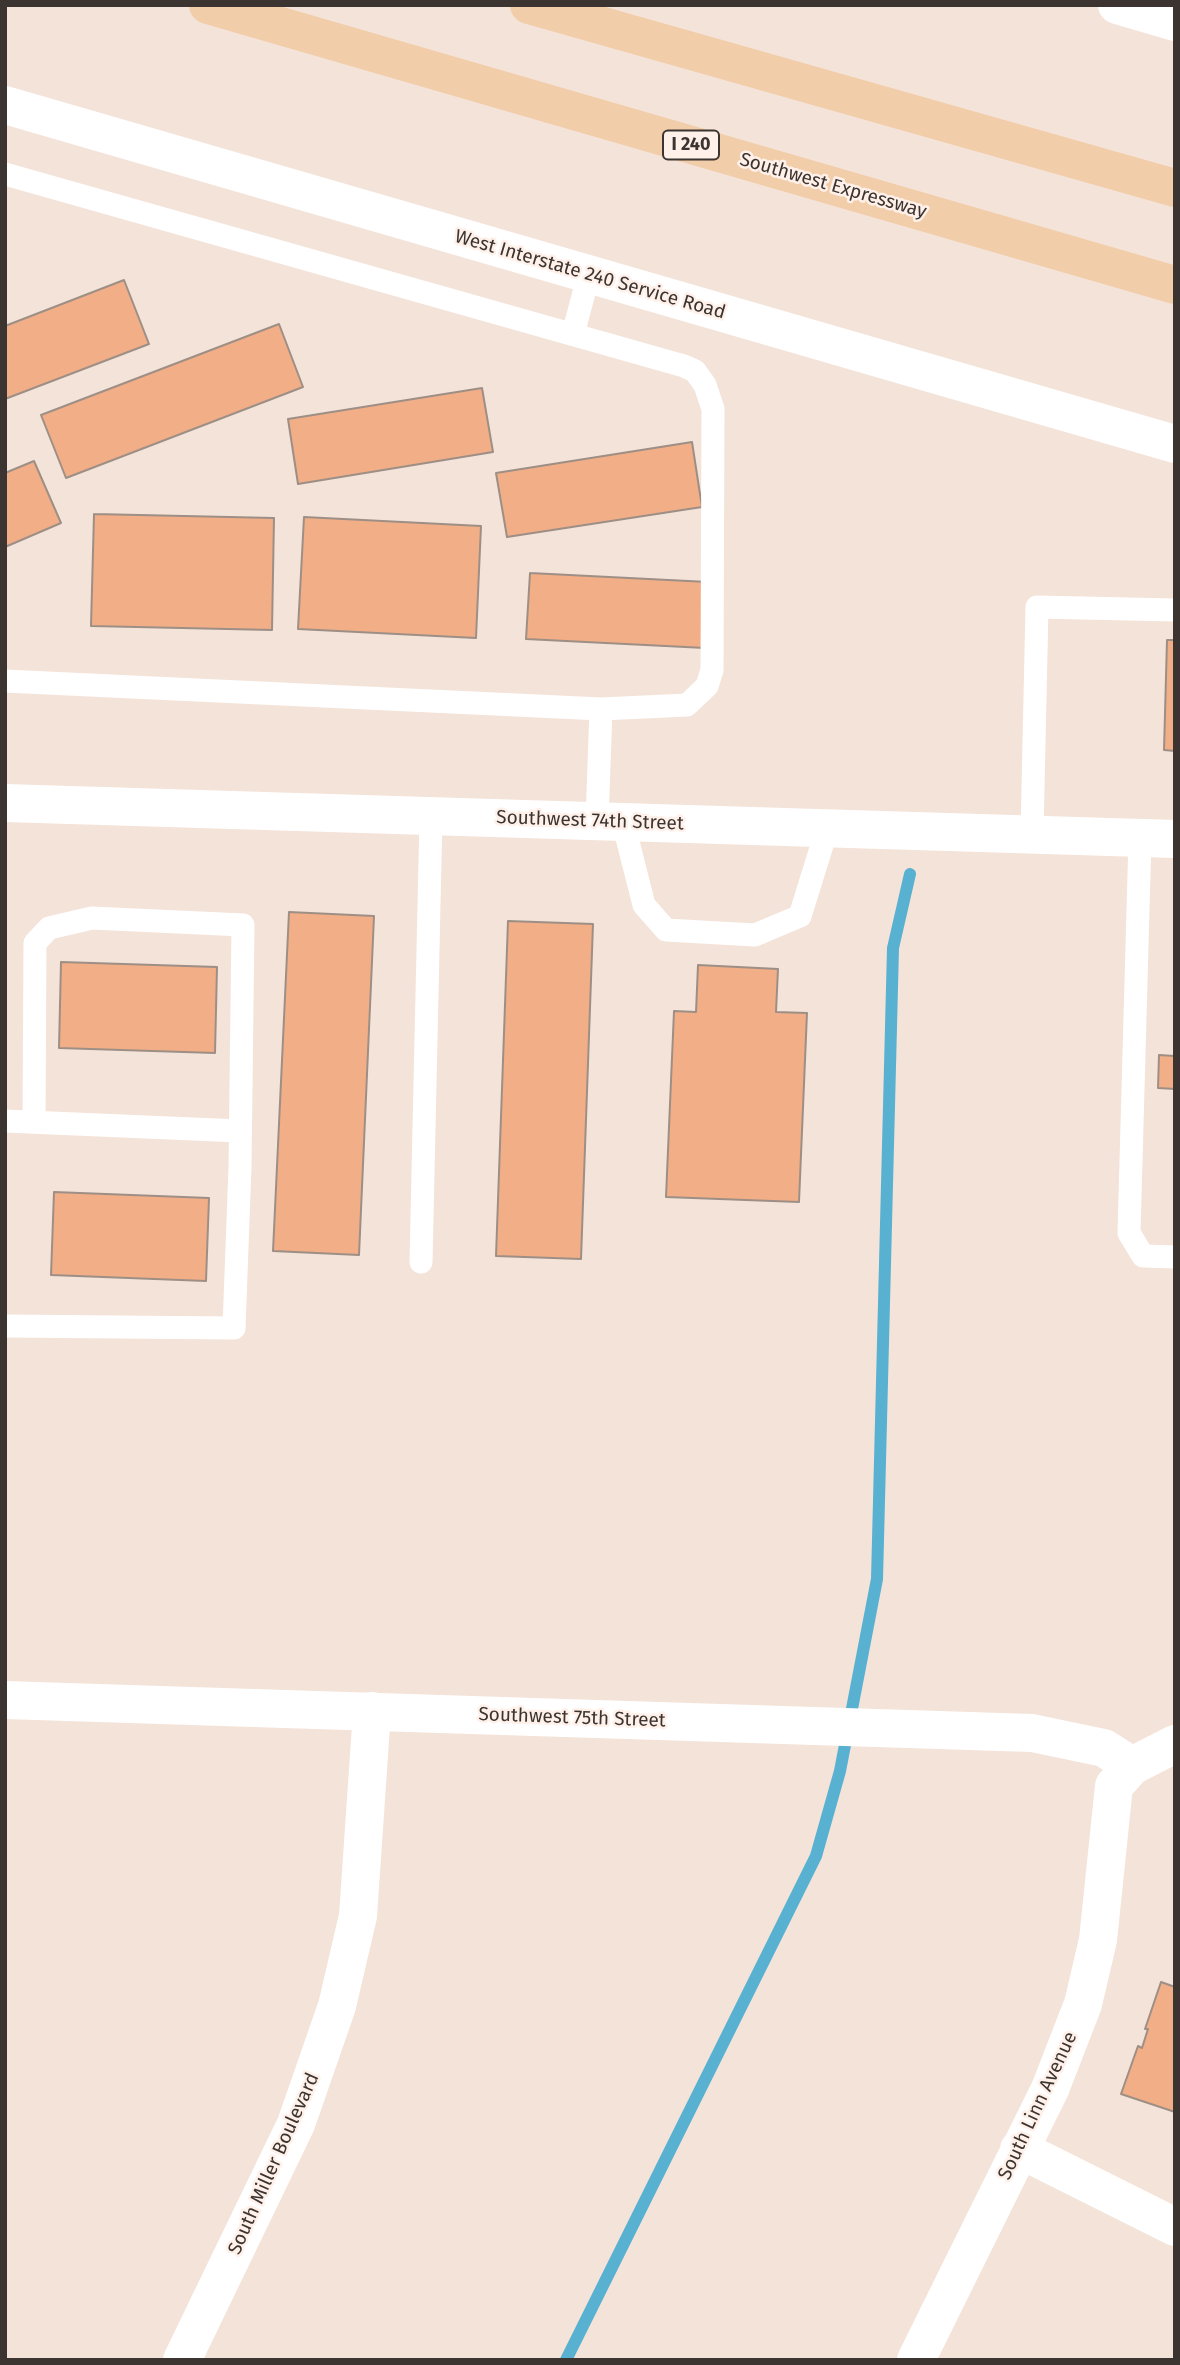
<!DOCTYPE html>
<style>
body{margin:0}
#map{position:relative;width:1180px;height:2365px;overflow:hidden;background:#f4e3d9;font-family:"Fira Sans",sans-serif}
canvas{display:block}
.frame{position:absolute;inset:0;border:7px solid #3b3430;pointer-events:none}
</style>
<div id="map">
<canvas width="1180" height="2365"></canvas>
<div class="frame"></div>
</div>
<script>
const ctx = document.querySelector('canvas').getContext('2d');
ctx.lineJoin = 'round';
const toPath = rows => new Path2D(rows.map(r => 'M' + r).join(''));
function trace(path, color, width, dash) { ctx.strokeStyle = color; ctx.lineWidth = width; ctx.lineCap = dash ? 'butt' : 'round'; ctx.setLineDash(dash || []); ctx.stroke(path); }
function fill(path, color) { ctx.fillStyle = color; ctx.fill(path, 'evenodd'); }
function drawText(font, color, halo, rows, align = 'center') {
  ctx.font = font + ' "Fira Sans",sans-serif'; ctx.lineWidth = 5; ctx.setLineDash([]); ctx.textBaseline = 'middle'; ctx.strokeStyle = halo; ctx.fillStyle = color; for (const [text, x, y, turn = 0] of rows) {
    ctx.save(); ctx.translate(x, y); ctx.rotate((+turn || 0) * Math.PI / 180); ctx.textAlign = isNaN(turn) ? turn : align; if (halo) ctx.strokeText(text, 0, 0); ctx.fillText(text, 0, 0); ctx.restore();
  }
}
trace(toPath([
 [566,2360,816,1856,840,1771,877,1579,893,948,910,874]
]), '#58b1d1', 12);
const building = toPath([
 [124,280,149,344,5,399,5,326,124,280],
 [279,324,303,387,66,478,41,415,279,324],
 [482,388,493,452,298,484,288,419,482,388],
 [692,442,702,507,507,537,496,473,692,442],
 [34,461,61,523,5,547,5,473,34,461],
 [94,514,274,518,272,630,91,626,94,514],
 [304,517,481,526,476,638,298,629,304,517],
 [530,573,708,582,705,648,526,639,530,573],
 [1167,640,1175,640,1175,751,1164,750,1167,640],
 [289,912,374,916,359,1255,273,1251,289,912],
 [508,921,593,924,581,1259,496,1256,508,921],
 [61,962,217,967,215,1053,59,1048,61,962],
 [698,965,778,969,776,1012,807,1013,799,1202,666,1197,674,1011,696,1012,698,965],
 [1159,1055,1175,1056,1175,1089,1158,1088,1159,1055],
 [54,1192,209,1198,206,1281,51,1275,54,1192],
 [1161,1982,1175,1987,1175,2112,1121,2094,1138,2046,1142,2048,1148,2029,1145,2029,1161,1982]
]);
fill(building, '#f2ae86');
trace(building, '#9e8f86', 2);
trace(toPath([
 [5,174,684,366,695,371,705,385,713,409,712,670,707,686,687,705,601,709,5,681],
 [573,334,589,274],
 [597,821,601,709],
 [623,822,644,905,666,930,755,935,800,916,827,829],
 [1032,834,1037,607,1175,610],
 [1140,838,1129,1233,1143,1256,1175,1257],
 [5,1121,240,1131],
 [421,1262,431,816],
 [5,1326,234,1328,240,1167,243,925,92,918,49,928,35,943,34,1121]
]), '#fff', 23);
trace(toPath([
 [5,1700,1032,1733,1104,1748,1132,1766],
 [1019,2149,1175,2227],
 [182,2360,296,2124,337,2006,358,1916,372,1711],
 [916,2360,1050,2089,1083,2004,1098,1940,1114,1786,1132,1766,1175,1744]
]), '#fff', 38);
trace(toPath([
 [1117,5,1175,22],
 [5,105,1175,444],
 [5,803,1175,839]
]), '#fff', 38);
trace(toPath([
 [208,5,1175,285],
 [529,5,1175,188]
]), '#f2cda9', 38);
for (const [x, y, w] of [
 [691,145,56]
]) { const box = new Path2D(); box.roundRect(x - w / 2, y - 14.5, w, 29, 5); ctx.fillStyle = '#fff1e9'; ctx.fill(box); trace(box, '#3b3430', 2); }
drawText('bold 18px', '#3b3430', null, [
 ["I 240",691,145]
]);
drawText('19px', '#3b3430', '#fff1e9', [
 ["Southwest Expressway",833,186,16],
 ["West Interstate 240 Service Road",590,275,16],
 ["Southwest 74th Street",590,821,2],
 ["Southwest 75th Street",572,1718,2],
 ["South Linn Avenue",1038,2106,-65],
 ["South Miller Boulevard",274,2164,-66]
]);
</script>
